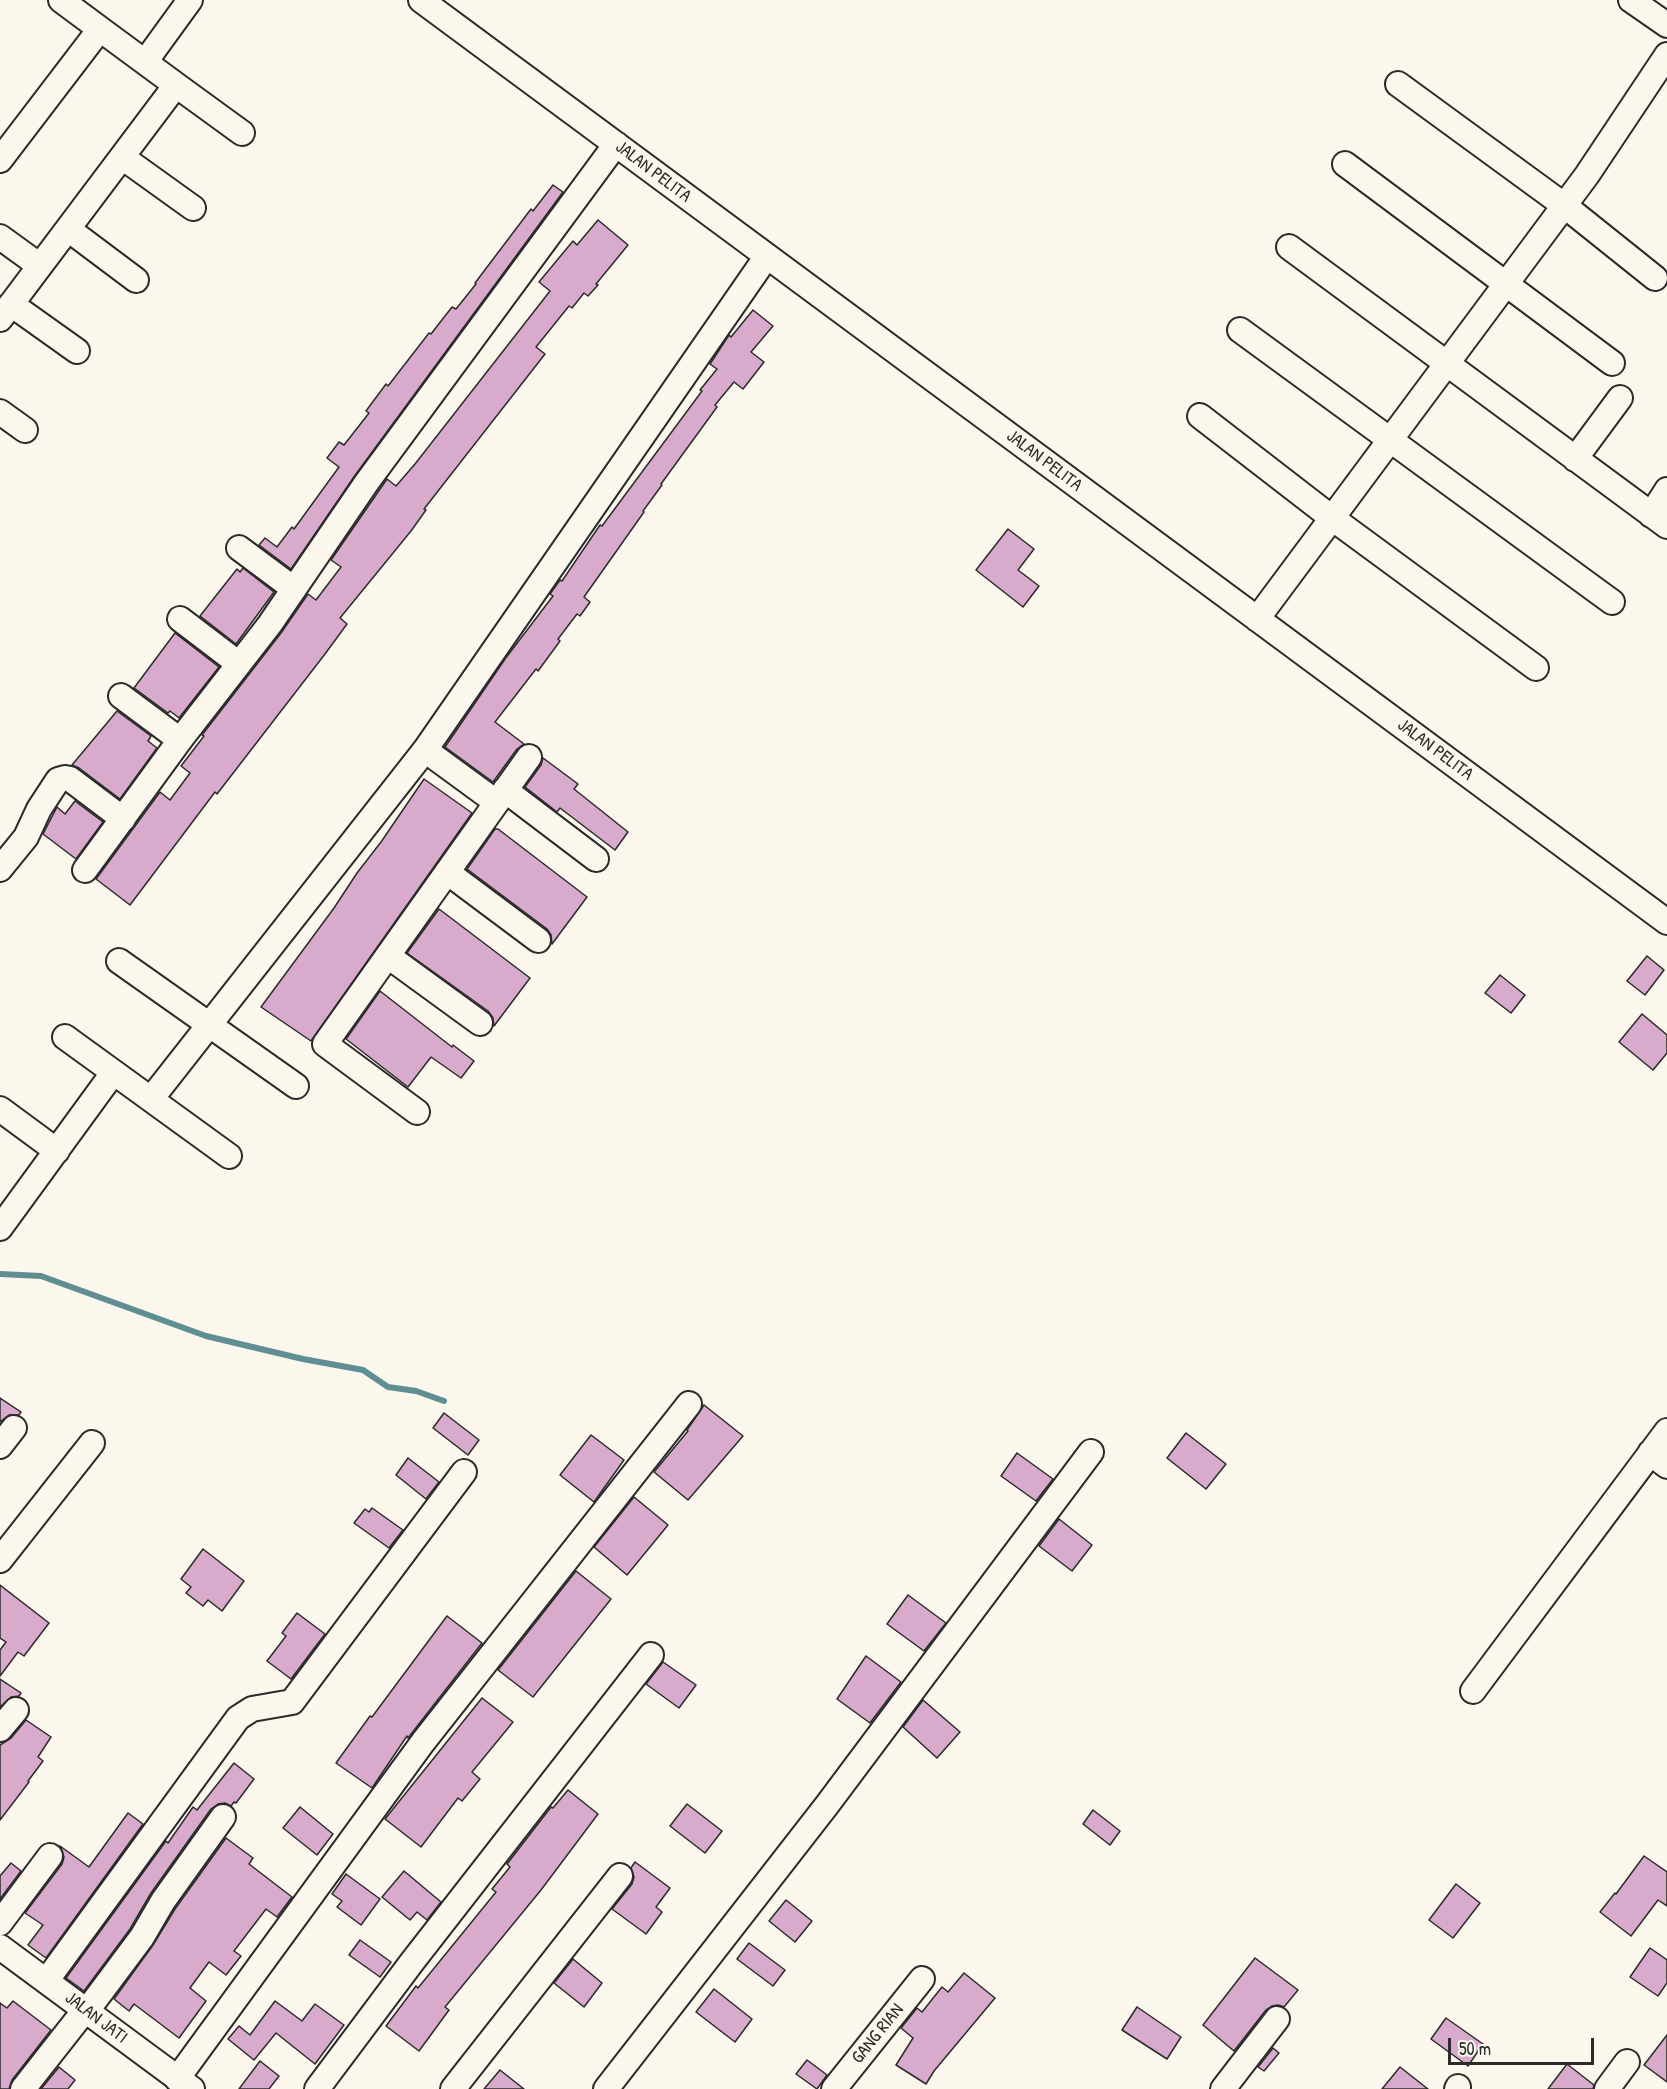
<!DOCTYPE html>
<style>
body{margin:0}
#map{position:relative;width:1667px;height:2089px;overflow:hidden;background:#fbf7ec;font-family:"Patrick Hand",sans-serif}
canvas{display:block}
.scale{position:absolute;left:1448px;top:2038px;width:146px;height:27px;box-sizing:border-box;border:3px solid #2b2b2b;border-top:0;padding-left:8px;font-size:18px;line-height:21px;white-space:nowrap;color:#2b2b2b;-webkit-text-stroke:4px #fbf7ec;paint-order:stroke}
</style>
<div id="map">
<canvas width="1667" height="2089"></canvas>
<div class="scale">50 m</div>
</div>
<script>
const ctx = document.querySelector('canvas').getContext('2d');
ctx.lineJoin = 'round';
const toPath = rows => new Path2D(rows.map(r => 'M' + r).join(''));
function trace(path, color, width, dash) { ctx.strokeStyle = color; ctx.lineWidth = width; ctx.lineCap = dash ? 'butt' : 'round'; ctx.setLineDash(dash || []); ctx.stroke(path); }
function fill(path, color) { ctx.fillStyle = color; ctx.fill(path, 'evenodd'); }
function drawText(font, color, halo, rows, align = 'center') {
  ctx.font = font + ' "Patrick Hand",sans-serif'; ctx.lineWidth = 4.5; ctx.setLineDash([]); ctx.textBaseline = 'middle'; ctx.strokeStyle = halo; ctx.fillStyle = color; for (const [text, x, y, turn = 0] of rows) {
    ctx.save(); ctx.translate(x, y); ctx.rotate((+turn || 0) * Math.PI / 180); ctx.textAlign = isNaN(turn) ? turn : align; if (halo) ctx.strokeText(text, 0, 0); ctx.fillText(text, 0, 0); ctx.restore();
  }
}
trace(toPath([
 [0,1274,41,1276,206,1336,303,1359,363,1370,388,1387,416,1391,444,1401]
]), '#5f8f93', 6);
const building = toPath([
 [553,185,563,192,356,474,291,569,259,545,265,538,277,547,292,527,294,529,339,467,327,458,339,442,344,445,369,413,366,411,386,384,388,386,429,333,431,334,452,307,456,309,476,284,475,283,531,209,533,211,553,185],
 [598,220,628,245,596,284,598,285,588,296,584,293,572,308,569,306,536,347,545,354,424,509,426,510,411,531,340,618,347,624,325,654,217,794,215,792,130,905,96,879,160,792,170,800,190,773,181,766,204,736,202,735,281,633,308,594,316,600,341,567,331,560,387,479,396,486,415,464,550,291,539,282,573,241,577,245,598,220],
 [753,310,773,326,751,352,764,362,743,389,734,382,715,405,717,407,661,484,662,485,643,511,644,512,584,597,590,602,580,616,577,614,558,639,560,641,538,671,536,669,495,722,524,744,517,749,493,782,445,747,505,659,553,596,550,594,560,580,562,581,600,525,602,526,702,391,700,390,717,369,710,364,729,335,731,337,753,310],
 [1008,529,1034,549,1018,570,1039,586,1023,607,976,570,1008,529],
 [243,568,274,592,236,644,200,616,237,569,240,572,243,568],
 [175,633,219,667,179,718,170,711,168,713,134,688,175,633],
 [117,711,151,736,148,741,157,748,120,799,79,768,72,765,117,711],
 [543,758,578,784,574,789,628,832,615,850,560,808,557,812,525,787,541,765,543,758],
 [424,779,472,813,311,1041,261,1007,334,908,357,873,381,842,424,779],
 [75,801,103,822,76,859,43,834,57,807,65,814,75,801],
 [495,829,498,829,587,897,552,944,551,935,547,929,467,869,495,829],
 [439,909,530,978,494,1026,493,1018,488,1011,407,953,439,909],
 [1647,956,1664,970,1645,995,1627,981,1647,956],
 [1500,975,1525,995,1511,1013,1485,993,1500,975],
 [380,991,452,1047,453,1045,474,1061,461,1078,431,1057,408,1087,346,1039,380,991],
 [1642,1014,1667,1035,1667,1053,1653,1070,1619,1042,1642,1014],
 [0,1398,21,1412,19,1415,9,1415,0,1422,0,1398],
 [704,1405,743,1436,688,1500,654,1472,688,1431,687,1430,704,1405],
 [444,1413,479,1440,468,1455,433,1428,444,1413],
 [1186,1433,1226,1464,1206,1489,1167,1458,1186,1433],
 [591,1435,624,1460,594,1502,560,1475,591,1435],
 [1017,1453,1053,1479,1036,1501,1001,1476,1017,1453],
 [408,1458,439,1482,426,1499,396,1475,408,1458],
 [634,1497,668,1525,627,1575,594,1547,634,1497],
 [372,1508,403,1530,389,1548,354,1523,365,1509,369,1512,372,1508],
 [1059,1519,1092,1545,1072,1571,1039,1546,1059,1519],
 [203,1549,244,1581,222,1611,208,1600,203,1606,186,1593,191,1587,181,1579,203,1549],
 [576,1571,611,1599,533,1697,498,1670,576,1571],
 [0,1585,49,1623,24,1656,18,1652,0,1676,0,1650,6,1642,0,1638,0,1585],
 [908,1595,946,1623,924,1651,887,1624,908,1595],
 [297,1613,325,1634,291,1679,267,1661,286,1636,282,1633,297,1613],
 [447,1616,482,1643,408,1738,407,1736,372,1788,336,1763,370,1716,372,1717,447,1616],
 [866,1656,901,1682,870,1723,837,1699,866,1656],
 [663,1662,696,1685,679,1708,646,1684,663,1662],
 [0,1679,21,1693,19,1696,11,1697,0,1707,0,1679],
 [482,1698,513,1722,472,1772,480,1779,462,1801,458,1798,421,1847,385,1819,482,1698],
 [923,1700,960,1732,937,1758,903,1727,923,1700],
 [26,1720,51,1737,38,1757,43,1761,28,1781,29,1782,0,1820,0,1745,11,1738,26,1720],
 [234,1763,254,1779,236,1803,234,1802,231,1806,225,1803,218,1804,211,1809,151,1893,130,1929,84,1991,66,1978,166,1841,168,1843,193,1807,197,1810,234,1763],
 [568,1790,598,1814,541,1890,445,2007,449,2010,419,2051,386,2026,416,1986,418,1988,496,1892,492,1889,510,1867,507,1864,551,1807,553,1808,568,1790],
 [687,1804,722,1831,705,1853,670,1826,687,1804],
 [300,1807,333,1834,317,1855,283,1828,300,1807],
 [1093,1810,1120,1831,1110,1845,1083,1824,1093,1810],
 [128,1813,143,1824,46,1958,28,1945,43,1925,25,1913,62,1864,64,1857,60,1846,89,1867,128,1813],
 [226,1838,253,1858,249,1864,292,1897,277,1917,266,1909,234,1951,241,1956,226,1975,209,1962,190,1988,206,2001,179,2038,134,2004,129,2011,114,1999,153,1945,175,1909,226,1838],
 [1644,1856,1667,1872,1667,1906,1658,1900,1631,1936,1600,1912,1615,1893,1616,1894,1644,1856],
 [635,1862,670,1888,656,1907,662,1912,646,1934,612,1909,632,1884,634,1877,631,1868,635,1862],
 [11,1863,21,1871,0,1899,0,1876,11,1863],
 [404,1871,441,1902,427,1920,417,1912,410,1920,382,1897,404,1871],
 [346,1874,380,1899,361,1925,337,1907,342,1901,332,1894,346,1874],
 [1456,1884,1480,1903,1453,1938,1429,1920,1456,1884],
 [786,1900,812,1921,795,1942,769,1921,786,1900],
 [360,1940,391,1962,380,1977,349,1955,360,1940],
 [749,1943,785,1970,773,1986,737,1959,749,1943],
 [1650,1948,1667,1960,1667,1983,1658,1996,1630,1977,1650,1948],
 [1255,1958,1298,1990,1284,2007,1278,2005,1272,2006,1266,2010,1234,2051,1203,2025,1255,1958],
 [573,1959,602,1983,584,2007,554,1983,573,1959],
 [964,1973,995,1998,934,2071,926,2084,896,2065,913,2038,901,2028,917,2008,922,2012,942,1987,948,1992,964,1973],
 [714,1989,752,2019,735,2042,696,2012,714,1989],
 [13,2001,51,2030,12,2080,9,2089,0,2089,0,2003,7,2008,13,2001],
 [275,2001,302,2021,315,2004,344,2025,315,2064,276,2033,254,2060,228,2039,239,2026,250,2035,275,2001],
 [1137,2007,1181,2037,1167,2059,1122,2030,1137,2007],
 [1446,2018,1483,2044,1468,2066,1431,2039,1446,2018],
 [1667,2035,1667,2082,1644,2065,1667,2035],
 [1273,2048,1279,2053,1264,2071,1258,2067,1273,2048],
 [807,2060,827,2075,817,2089,796,2074,807,2060],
 [260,2061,279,2076,269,2089,239,2089,260,2061],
 [1567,2064,1594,2085,1593,2089,1548,2089,1567,2064],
 [59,2067,75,2080,68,2089,41,2089,59,2067],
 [1400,2067,1428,2089,1382,2089,1400,2067],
 [500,2070,524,2089,484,2089,500,2070]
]);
fill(building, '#d8aacb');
trace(building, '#2b2b2b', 1.5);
const minor = toPath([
 [61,0,100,29],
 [421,0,1667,922],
 [1631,0,1667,25],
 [145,62,190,0],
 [1398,84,1565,206,1655,278],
 [176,85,242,133],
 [122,157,193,208],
 [0,160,100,29,176,85,0,319],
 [1345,164,1612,363],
 [68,229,136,280],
 [0,237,40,266],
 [1289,247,1667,526],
 [11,304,77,351],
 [1240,330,1612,602],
 [0,412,25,430],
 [1200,416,1332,518,1536,668],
 [1575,459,1620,398],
 [1651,515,1667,490],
 [239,548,294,589],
 [180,619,239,664],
 [1257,619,1587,175,1667,55],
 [121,696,180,740],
 [425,750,496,802],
 [505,790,596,859],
 [0,869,26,837,39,809,58,780,65,778,70,779,123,819],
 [85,870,180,740,270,624,367,482,616,144],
 [447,872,538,940],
 [388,956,480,1023],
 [119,961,296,1086],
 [65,1037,229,1156],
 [151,1099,425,750,767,256],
 [0,1109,57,1151],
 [417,1112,325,1044,529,757],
 [0,1228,113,1073],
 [0,1446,14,1428],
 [1650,1453,1667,1466],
 [0,1560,92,1443],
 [1473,1691,1667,1431],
 [0,1729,16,1710],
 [0,1923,50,1856],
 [0,1947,192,2089],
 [47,1980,238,1718,252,1709,292,1702,464,1472],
 [86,2012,142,1937,163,1901,223,1817],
 [177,2079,423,1742,689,1404],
 [23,2089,85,2010],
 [317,2089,412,1962,651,1655],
 [453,2089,620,1876],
 [606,2089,827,1805,1091,1452],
 [834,2089,922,1979],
 [1223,2089,1277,2019],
 [1457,2089,1458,2087],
 [1607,2089,1627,2062]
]);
trace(minor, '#2b2b2b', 28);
trace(minor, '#fbf7ec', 24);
drawText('18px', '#2b2b2b', '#fbf7ec', [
 ["JALAN PELITA",653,172,37],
 ["JALAN PELITA",1044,461,37],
 ["JALAN PELITA",1435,750,37],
 ["JALAN JATI",96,2018,37],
 ["GANG RIAN",878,2034,-51]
]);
</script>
